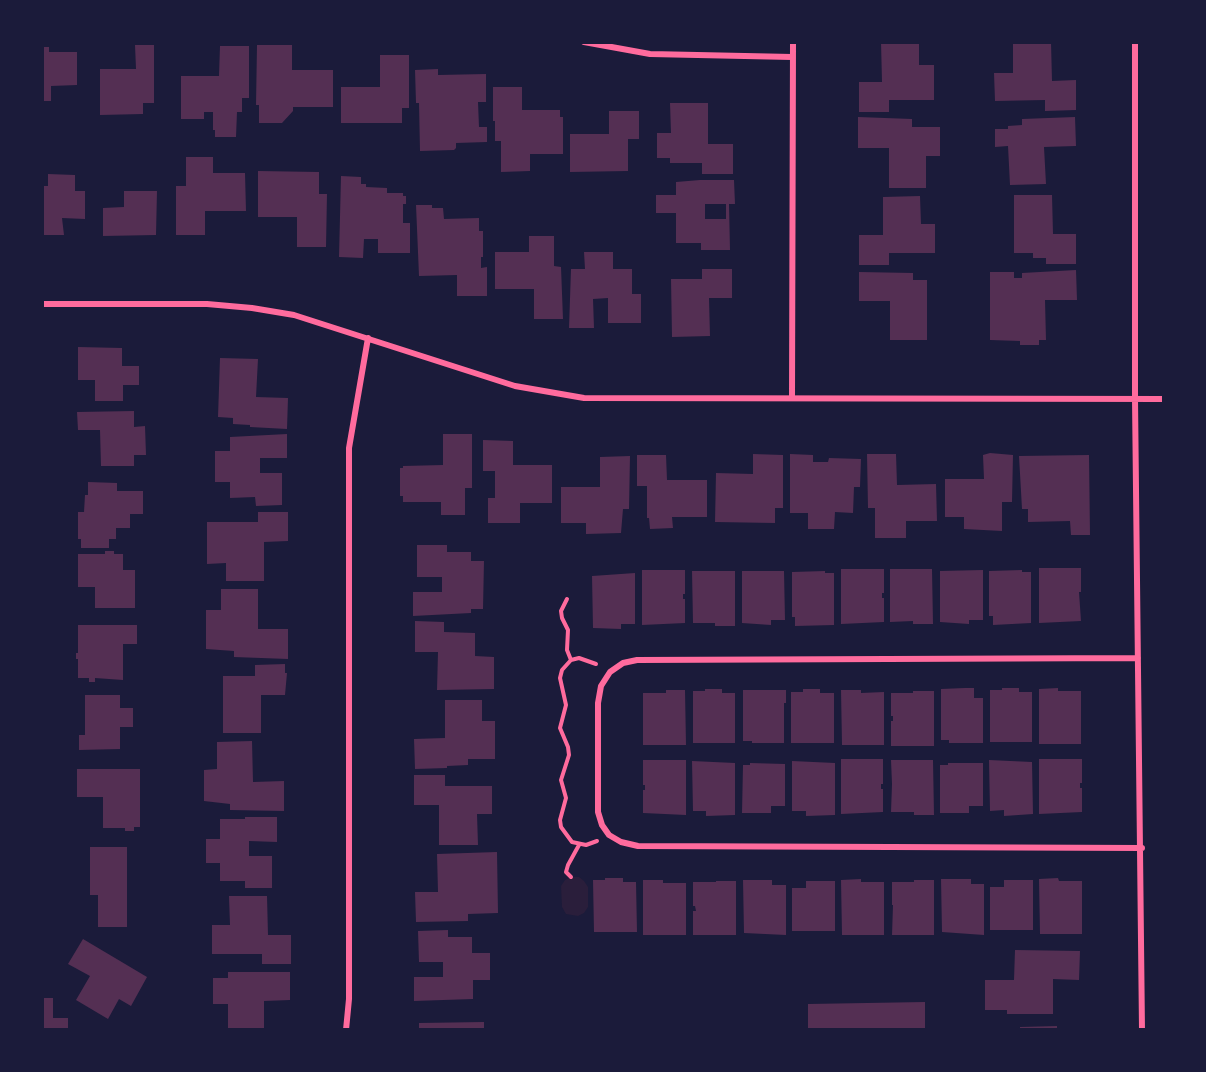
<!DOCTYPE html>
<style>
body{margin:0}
#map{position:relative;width:1206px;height:1072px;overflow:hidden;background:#1b1b3a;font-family:"Nunito Sans",sans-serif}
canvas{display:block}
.frame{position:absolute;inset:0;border:44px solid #1b1b3a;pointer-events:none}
</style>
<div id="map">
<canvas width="1206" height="1072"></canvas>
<div class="frame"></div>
</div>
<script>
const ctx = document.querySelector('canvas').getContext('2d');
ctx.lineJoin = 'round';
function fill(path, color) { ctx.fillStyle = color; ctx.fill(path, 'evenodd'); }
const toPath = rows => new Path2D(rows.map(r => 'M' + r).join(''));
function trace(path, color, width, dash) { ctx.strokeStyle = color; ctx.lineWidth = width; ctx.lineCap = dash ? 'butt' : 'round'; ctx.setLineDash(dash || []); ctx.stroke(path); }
fill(toPath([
 [571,877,579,877,584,881,588,887,588,907,584,913,578,916,566,914,562,907,561,886,565,880]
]), '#2a1e3b');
fill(toPath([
 [881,42,919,42,919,65,934,65,934,100,889,100,889,112,859,112,859,82,882,82],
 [1013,42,1051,42,1052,81,1076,80,1076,110,1045,111,1045,100,995,101,994,73,1013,73],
 [135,45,154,45,154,103,143,103,143,114,100,115,100,69,136,69],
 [257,45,292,45,292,70,333,70,333,107,293,107,293,111,282,123,259,123,259,105,256,105],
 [220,46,249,46,249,98,242,98,242,112,237,112,236,137,215,137,215,130,213,130,213,112,204,112,204,119,181,119,181,76,219,76],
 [42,47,49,47,49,52,77,52,77,85,51,86,51,101,42,101],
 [380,55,409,55,409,108,402,108,402,123,341,123,341,87,380,87],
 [438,69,438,75,486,74,486,102,478,102,479,127,487,127,487,142,456,143,456,148,454,150,420,151,419,103,416,103,415,70],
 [493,87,522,87,522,110,560,110,560,117,563,117,563,154,530,154,530,171,501,172,501,141,495,141,495,121,493,121],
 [670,103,708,103,708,144,733,144,733,174,702,174,702,163,670,163,670,158,657,158,657,133,671,133],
 [609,111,639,111,639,139,628,139,628,171,570,172,570,134,609,134],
 [858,117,912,119,912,127,940,127,940,156,926,156,926,188,889,188,889,148,858,148],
 [1075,117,1076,146,1044,147,1046,184,1010,185,1008,146,995,147,995,129,1008,129,1008,126,1022,125,1022,119],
 [186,157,213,157,213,173,245,173,246,211,205,211,205,235,176,235,176,186,186,186],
 [258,171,319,172,319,194,327,194,326,247,297,247,297,217,258,217],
 [48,174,75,175,75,191,85,191,85,219,62,218,64,235,42,235,42,191,43,186,48,186],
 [341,176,361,177,361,184,366,184,366,187,387,188,387,193,403,193,403,196,406,196,406,204,403,204,403,223,410,223,410,253,378,253,378,239,364,239,363,258,339,257],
 [700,180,734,180,735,204,729,204,730,250,701,250,701,243,676,243,676,213,656,213,656,195,676,195,676,182],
 [705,204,726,204,726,219,705,219],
 [124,191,157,191,156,235,103,236,103,208,124,207],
 [1014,195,1052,195,1053,234,1076,234,1076,264,1046,264,1046,258,1033,258,1033,253,1014,253],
 [920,196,921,224,935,224,935,253,889,253,889,265,859,265,859,235,883,235,883,197],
 [416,205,432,205,432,208,443,208,444,219,479,218,479,231,483,231,483,257,481,257,481,268,487,267,487,296,457,296,457,275,419,276],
 [529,236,554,236,554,266,561,267,563,319,534,319,534,289,495,289,495,252,529,252],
 [584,252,613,252,613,269,632,269,632,294,641,294,641,323,608,323,608,298,593,299,594,328,569,328,571,269,585,269],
 [702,269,732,269,732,298,709,298,710,336,672,337,671,279,702,279],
 [1076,270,1077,300,1045,300,1046,340,1039,340,1039,345,1020,345,1020,341,990,340,990,272,1014,272,1014,278,1022,278,1022,273],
 [859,272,913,273,913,280,927,280,927,340,890,340,890,301,859,301],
 [78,347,122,348,122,366,139,366,139,385,123,385,123,401,95,401,95,380,78,380],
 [220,358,258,359,256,397,288,398,287,429,250,427,250,425,233,424,233,418,218,417],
 [134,411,134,427,145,426,146,455,134,455,134,466,101,466,100,430,78,430,77,412],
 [287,434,287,458,260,458,260,473,282,473,282,505,256,506,255,497,230,498,230,482,215,482,215,451,230,451,230,437],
 [443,434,472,434,472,488,465,488,465,515,441,515,441,502,403,502,403,496,400,496,400,468,403,468,403,466,443,465],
 [483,440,513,441,513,465,552,465,552,503,520,503,520,523,488,523,488,498,495,498,495,471,483,471],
 [990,453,1013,455,1012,502,1002,502,1002,531,964,529,964,517,945,517,945,479,984,479,983,455],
 [753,454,783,455,783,508,775,508,775,523,715,522,716,473,753,474],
 [790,454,813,455,813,462,828,462,829,458,861,459,860,487,854,487,853,513,835,512,834,529,808,529,808,513,790,513],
 [867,454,896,454,897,485,936,484,937,521,906,521,906,538,875,538,875,508,868,508],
 [637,455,666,455,667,480,707,480,707,517,672,517,673,528,650,529,649,518,647,518,647,486,637,486],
 [1089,455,1090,535,1071,535,1070,521,1028,522,1028,509,1022,509,1019,456],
 [630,456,629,509,623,509,621,533,586,534,586,523,561,523,561,487,600,487,600,457],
 [88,482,117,483,117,491,143,491,143,514,130,514,130,528,116,528,116,539,109,539,109,548,81,548,81,539,78,539,78,512,84,512,85,495,88,495],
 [258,512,288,512,288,541,264,542,264,581,226,581,226,563,207,564,207,522,258,522],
 [417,545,447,545,447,552,471,552,471,561,484,561,483,609,471,609,471,613,413,616,413,592,442,592,442,577,417,577],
 [105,551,114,551,114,554,123,554,123,570,135,570,135,608,95,608,95,587,78,587,78,554,105,554],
 [1039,568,1081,568,1081,592,1079,592,1081,621,1039,623],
 [841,569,884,569,884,593,882,593,882,598,884,598,884,622,841,624],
 [890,569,932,569,933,624,913,624,913,621,890,622],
 [642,570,685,570,685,594,683,594,683,599,685,599,685,623,642,625],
 [983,570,983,620,969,620,969,624,940,622,940,571],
 [1022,570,1022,572,1031,572,1031,623,993,625,993,616,989,616,989,571],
 [692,571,735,571,735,626,715,626,715,623,693,623],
 [742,571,784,571,785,620,771,620,771,625,742,623],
 [825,571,825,573,834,573,834,625,795,626,795,617,792,617,792,572],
 [635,573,635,624,621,624,621,629,593,628,592,576],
 [221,589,258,589,258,629,288,629,288,659,234,657,234,651,206,649,206,610,221,610],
 [415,621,444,622,444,632,475,633,475,656,494,657,494,689,437,690,438,652,415,652],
 [78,625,137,625,137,644,123,644,123,680,95,678,95,682,89,682,89,678,78,678,78,659,76,659,76,653,78,653],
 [285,664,285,673,287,673,285,695,261,695,261,733,223,733,223,676,255,676,255,665],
 [965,688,974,688,974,698,983,698,983,743,949,743,949,740,941,740,941,689],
 [1002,688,1019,688,1019,692,1032,692,1032,742,990,742,990,690,1002,690],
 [1058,688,1058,691,1081,691,1081,744,1039,744,1039,689],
 [705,689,722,689,722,693,735,693,735,743,693,743,693,691,705,691],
 [803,689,820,689,820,693,834,693,834,743,791,743,791,692,803,692],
 [666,690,685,690,686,745,643,745,643,693,666,693],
 [743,690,786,690,786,703,784,703,784,743,752,743,752,741,743,741],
 [841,690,861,690,861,693,884,692,884,745,842,745],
 [913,691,934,691,934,746,891,746,891,721,893,721,893,716,891,716,891,693,913,693],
 [85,695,120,695,120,708,133,708,133,727,120,727,120,749,79,750,79,735,85,735],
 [445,700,482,700,482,721,495,721,495,759,468,759,468,765,447,766,447,768,415,769,414,739,445,738],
 [252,741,253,782,284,781,284,811,230,810,230,804,204,801,204,770,217,769,217,742],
 [841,759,883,759,883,784,881,784,881,789,883,789,883,812,841,814],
 [1039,759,1082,759,1082,783,1080,783,1080,788,1082,788,1082,812,1039,814],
 [643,760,686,760,686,815,643,813,643,790,645,790,645,785,643,785],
 [891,760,933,760,934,815,914,815,914,812,891,812,892,784],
 [989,760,1032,762,1033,814,1004,816,1004,810,990,811],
 [692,761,735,763,735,815,706,816,706,811,693,811],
 [792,761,835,763,835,815,806,816,806,811,792,811],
 [750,763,785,764,785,806,771,806,771,813,742,813,743,765,750,765],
 [948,763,983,763,983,806,969,806,969,813,940,813,940,765,948,765],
 [77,769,140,769,140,827,134,827,134,831,125,831,125,828,103,828,103,797,77,797],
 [414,775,445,775,445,786,492,786,492,814,477,814,478,845,439,845,439,805,414,805],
 [245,817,277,817,277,842,249,841,249,856,272,856,272,888,245,888,245,881,220,881,220,863,206,863,206,839,220,839,220,819,245,819],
 [90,847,127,847,127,927,98,927,98,895,90,895],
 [497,852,498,913,468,914,468,921,416,922,415,892,438,892,437,854],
 [605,878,623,878,623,882,636,882,637,932,594,932,593,880,605,880],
 [1058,878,1059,881,1082,881,1082,934,1040,934,1039,879],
 [861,879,861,882,884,882,884,935,842,935,841,880],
 [941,879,971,879,971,884,984,884,984,935,942,932],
 [643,880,663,880,663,883,686,883,686,935,643,935],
 [743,880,772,880,772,885,786,885,786,935,744,933],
 [914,880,934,880,934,935,892,935,893,905,892,905,892,882,914,882],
 [1004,880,1033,880,1033,930,990,930,990,887,1004,887],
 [716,881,736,881,736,935,693,935,693,911,696,911,695,906,693,906,693,882,716,882],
 [806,881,835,881,835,931,792,931,792,888,806,888],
 [229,896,267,896,268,935,291,935,291,964,262,964,262,954,212,954,212,925,230,925],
 [448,930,448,937,472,937,472,953,490,953,490,980,473,980,473,999,414,1001,414,977,443,977,443,962,419,962,418,931],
 [83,939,147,977,131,1006,119,999,108,1019,76,1000,90,976,68,964],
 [1015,950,1080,951,1079,980,1053,979,1053,1014,1007,1014,1007,1010,985,1010,985,980,1014,980],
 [228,972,290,972,290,1000,264,1001,264,1030,228,1030,228,1004,213,1004,213,978,228,978],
 [42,998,53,998,53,1018,68,1018,68,1030,42,1030],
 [925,1002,925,1030,808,1030,808,1004],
 [484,1022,484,1030,419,1030,419,1023],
 [1057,1026,1057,1030,1020,1030,1020,1027]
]), '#542f53');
trace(toPath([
 [567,599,561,611,562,618,568,630,567,650,571,660],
 [596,664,579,658,571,660,562,670,560,678,566,705,560,728,568,747,569,755,561,780,566,798,560,820,561,827,572,842,586,845,597,841],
 [571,877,566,872,568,865,579,845]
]), '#ff6b9d', 4);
trace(toPath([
 [584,42,650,54,792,57],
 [1135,42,1135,399,1142,1030],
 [42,304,207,304,252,308,294,315,515,386,584,398,1164,399],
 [792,398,793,42],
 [1138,658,637,660,623,663,610,672,601,686,598,703,598,812,602,825,609,835,621,842,638,846,1142,848],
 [346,1030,349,999,349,448,368,338]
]), '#ff6b9d', 6);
</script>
